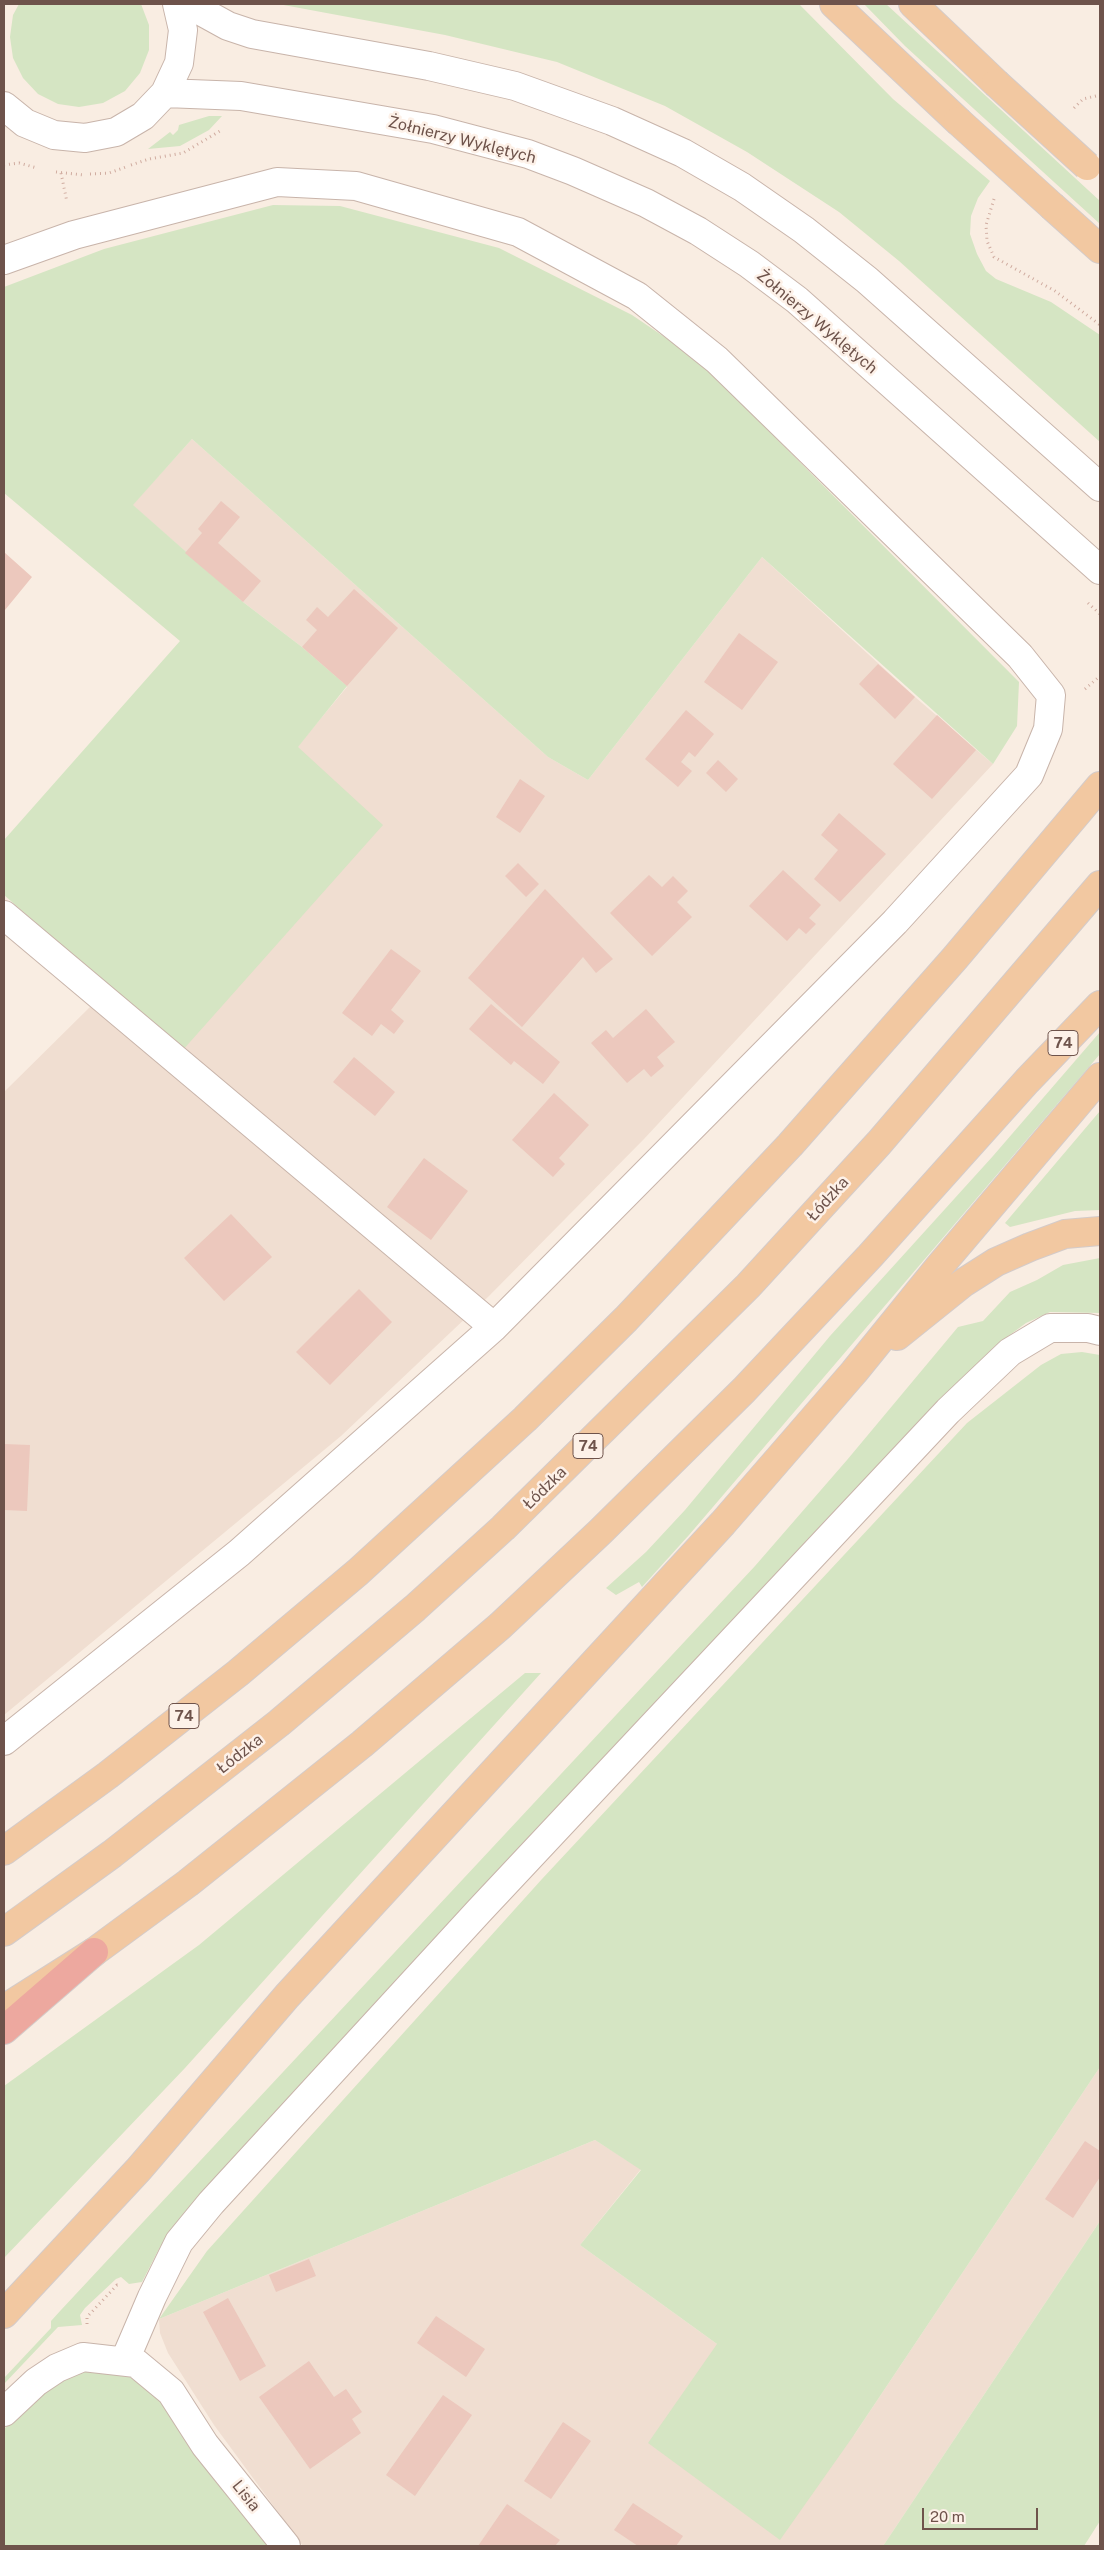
<!DOCTYPE html>
<meta charset="utf-8">
<style>
body{margin:0}
#map{position:relative;width:1104px;height:2550px;overflow:hidden;background:#f9ede2;font-family:"Public Sans",sans-serif}
canvas{display:block}
.frame{position:absolute;inset:0;border:5px solid #6e534b;pointer-events:none}
.scale{position:absolute;left:922px;top:2508px;width:116px;height:22px;box-sizing:border-box;border:2px solid #6e534b;border-top:0;padding-left:6px;font-size:15px;line-height:18px;white-space:nowrap;color:#6e534b;-webkit-text-stroke:4px #fdf1e8;paint-order:stroke}
</style>
<div id="map">
<canvas width="1104" height="2550"></canvas>
<div class="frame"></div>
<div class="scale">20 m</div>
</div>
<script>
const ctx = document.querySelector('canvas').getContext('2d');
ctx.lineJoin = 'round';
function fill(path, color) { ctx.fillStyle = color; ctx.fill(path, 'evenodd'); }
const toPath = rows => new Path2D(rows.map(r => 'M' + r).join(''));
function trace(path, color, width, dash) { ctx.strokeStyle = color; ctx.lineWidth = width; ctx.lineCap = dash ? 'butt' : 'round'; ctx.setLineDash(dash || []); ctx.stroke(path); }
function drawText(font, color, halo, rows, align = 'center') {
  ctx.font = font + ' "Public Sans",sans-serif'; ctx.lineWidth = 5; ctx.setLineDash([]); ctx.textBaseline = 'middle'; ctx.strokeStyle = halo; ctx.fillStyle = color; for (const [text, x, y, turn = 0] of rows) {
    ctx.save(); ctx.translate(x, y); ctx.rotate((+turn || 0) * Math.PI / 180); ctx.textAlign = isNaN(turn) ? turn : align; if (halo) ctx.strokeText(text, 0, 0); ctx.fillText(text, 0, 0); ctx.restore();
  }
}
fill(toPath([
 [192,439,548,757,588,780,762,557,915,697,993,764,644,1139,489,1296,341,1436,4,1715,4,1092,92,1005,182,1051,297,747,347,687,302,647,243,602,132,505],
 [1100,2067,1100,2221,883,2546,303,2546,214,2425,168,2353,160,2333,159,2319,595,2140,641,2169,580,2245,717,2344,854,2435]
]), '#f0ded1');
fill(toPath([
 [19,4,141,4,149,25,149,50,140,73,125,91,103,103,79,107,58,104,38,94,23,78,13,58,10,37,13,15],
 [278,4,799,4,893,99,990,181,978,198,971,216,970,234,977,254,986,271,996,279,1051,302,1100,335,1100,442,899,261,839,212,747,152,665,106,557,62,445,35],
 [864,4,886,4,1100,201,1100,224,905,46],
 [209,116,222,116,209,130,180,146,148,149,170,132,173,135,178,130,179,125],
 [273,205,340,206,499,248,632,315,697,359,1019,682,1017,726,993,764,762,557,588,780,548,757,192,439,133,505,243,602,302,647,347,686,298,747,383,825,182,1051,4,895,4,840,180,641,4,493,4,287,104,249],
 [1100,1032,1100,1054,689,1535,642,1587,639,1582,616,1595,606,1588,646,1552,685,1510,830,1336,993,1156],
 [1100,1111,1100,1210,1075,1211,1010,1227,1005,1223],
 [1100,1258,1100,1313,1050,1312,1026,1323,995,1346,215,2178,177,2222,160,2247,142,2282,129,2284,121,2277,116,2279,85,2308,80,2315,82,2325,58,2327,4,2384,4,2378,51,2328,51,2321,61,2310,755,1566,847,1460,958,1327,983,1321,1010,1292,1037,1280,1063,1265],
 [1082,1352,1100,1355,1100,2067,854,2435,780,2540,648,2443,717,2344,580,2245,641,2170,595,2140,159,2319,207,2251,542,1879,967,1423,1041,1365,1061,1354],
 [525,1673,541,1673,185,2068,4,2258,4,2086,199,1945],
 [1100,2221,1100,2521,1084,2546,883,2546],
 [91,2367,134,2376,154,2388,271,2546,4,2546,4,2429,47,2387]
]), '#d5e5c3');
fill(toPath([
 [221,501,240,517,218,543,261,581,243,602,185,553,202,533,198,529],
 [4,552,32,577,5,610,4,609],
 [354,589,398,628,347,686,302,647,317,630,306,620,317,607,328,617],
 [739,633,778,662,742,710,704,682],
 [878,664,915,697,895,719,859,684],
 [686,710,714,734,695,757,689,752,681,762,692,771,678,787,645,759],
 [937,715,976,750,932,799,893,764],
 [718,760,738,779,726,792,706,773],
 [520,779,545,796,520,833,496,817],
 [839,813,886,854,840,902,814,879,838,850,821,835],
 [518,863,539,884,526,897,505,876],
 [783,870,821,905,809,918,816,924,806,934,799,928,787,941,749,906],
 [649,875,662,887,673,876,688,891,677,902,692,917,652,956,610,913],
 [545,889,613,959,596,973,583,957,522,1027,468,978],
 [391,949,421,971,391,1010,404,1021,394,1034,381,1024,372,1036,342,1013],
 [491,1004,560,1062,543,1084,514,1061,511,1065,469,1029],
 [646,1009,675,1042,657,1057,664,1066,651,1077,644,1069,627,1083,591,1043,606,1030,613,1038],
 [354,1057,395,1092,375,1116,333,1082],
 [554,1093,589,1125,559,1158,565,1164,553,1177,512,1140],
 [424,1158,468,1191,431,1240,387,1207],
 [231,1214,272,1257,224,1301,184,1258],
 [359,1289,392,1322,330,1385,296,1352],
 [4,1444,30,1445,27,1511,4,1510],
 [1085,2141,1100,2151,1100,2177,1073,2218,1045,2199],
 [309,2259,316,2276,276,2292,269,2275],
 [228,2298,266,2366,240,2381,203,2312],
 [436,2316,485,2349,466,2377,417,2343],
 [309,2361,334,2397,346,2389,362,2412,352,2419,361,2433,310,2469,259,2397],
 [443,2395,472,2415,415,2496,386,2475],
 [563,2422,591,2441,551,2499,524,2481],
 [633,2503,683,2536,676,2546,638,2546,614,2530],
 [507,2504,560,2540,555,2546,478,2546]
]), '#ecc8bd');
const minor = toPath([
 [188,4,228,26,252,34,429,66,515,86,612,121,683,153,742,187,804,230,867,280,1100,487],
 [165,93,241,96,433,129,528,154,573,171,646,203,698,231,749,264,797,300,1100,570],
 [4,106,25,123,54,135,85,138,116,132,143,116,165,93,179,63,183,30,177,4],
 [4,260,74,235,277,182,356,186,518,232,637,296,717,360,1020,656,1051,695,1048,729,1029,775,895,922,494,1327,239,1553,4,1741],
 [4,915,494,1327],
 [125,2360,152,2297,179,2242,211,2203,479,1911,948,1411,1010,1352,1050,1328,1088,1328,1100,1331],
 [4,2412,36,2382,57,2368,83,2357,136,2363,171,2392,205,2445,286,2546]
]);
const major = toPath([
 [834,4,958,121],
 [913,4,996,83],
 [1053,207,1100,249],
 [897,1336,963,1283,996,1262,1030,1247,1065,1234,1100,1231],
 [4,1851,108,1775,238,1673,358,1572,525,1419,626,1319,790,1145,955,958,1100,786],
 [4,1932,112,1854,279,1723,415,1608,503,1528,748,1286,879,1143,1100,885],
 [4,2009,94,1952,188,1883,362,1744,500,1626,600,1532,744,1390,870,1256,1027,1081,1100,1005],
 [4,2314,139,2169,287,1996,723,1523,854,1372,939,1267,1100,1077]
]);
const highway = toPath([
 [4,2030,94,1952]
]);
trace(minor, '#c8b4aa', 30);
trace(major, '#d4cbc9', 30);
trace(highway, '#d4cbc9', 30);
trace(toPath([
 [1074,108,1083,99,1100,95],
 [4,165,19,163,37,168],
 [131,165,149,159,183,153,220,131],
 [56,172,84,175],
 [61,173,67,202],
 [90,174,109,173,126,167],
 [994,199,986,225,987,241,994,257,1055,291,1100,325],
 [1088,603,1100,614],
 [1085,689,1100,676],
 [87,2324,87,2317,117,2285,120,2287]
]), '#d0aca0', 3, [1, 4]);
trace(minor, '#fff', 28);
trace(major, '#f2c8a1', 28);
trace(highway, '#eda89f', 28);
const majorBridge = toPath([
 [996,83,1087,166],
 [958,121,1053,207]
]);
trace(majorBridge, '#d4cbc9', 30, []);
trace(majorBridge, '#f2c8a1', 28);
for (const [x, y, w] of [
 [1063,1043,30],
 [588,1446,30],
 [184,1716,30]
]) { const box = new Path2D(); box.roundRect(x - w / 2, y - 12.5, w, 25, 4); ctx.fillStyle = '#fdf1e8'; ctx.fill(box); trace(box, '#6e534b', 1); }
drawText('bold 15px', '#6e534b', null, [
 ["74",1063,1043],
 ["74",588,1446],
 ["74",184,1716]
]);
drawText('16px', '#6e534b', '#fdf1e8', [
 ["Żołnierzy Wyklętych",462,140,14],
 ["Żołnierzy Wyklętych",817,322,40],
 ["Łódzka",828,1199,-48],
 ["Łódzka",545,1488,-44],
 ["Łódzka",240,1754,-38],
 ["Lisia",246,2496,51]
]);
</script>
